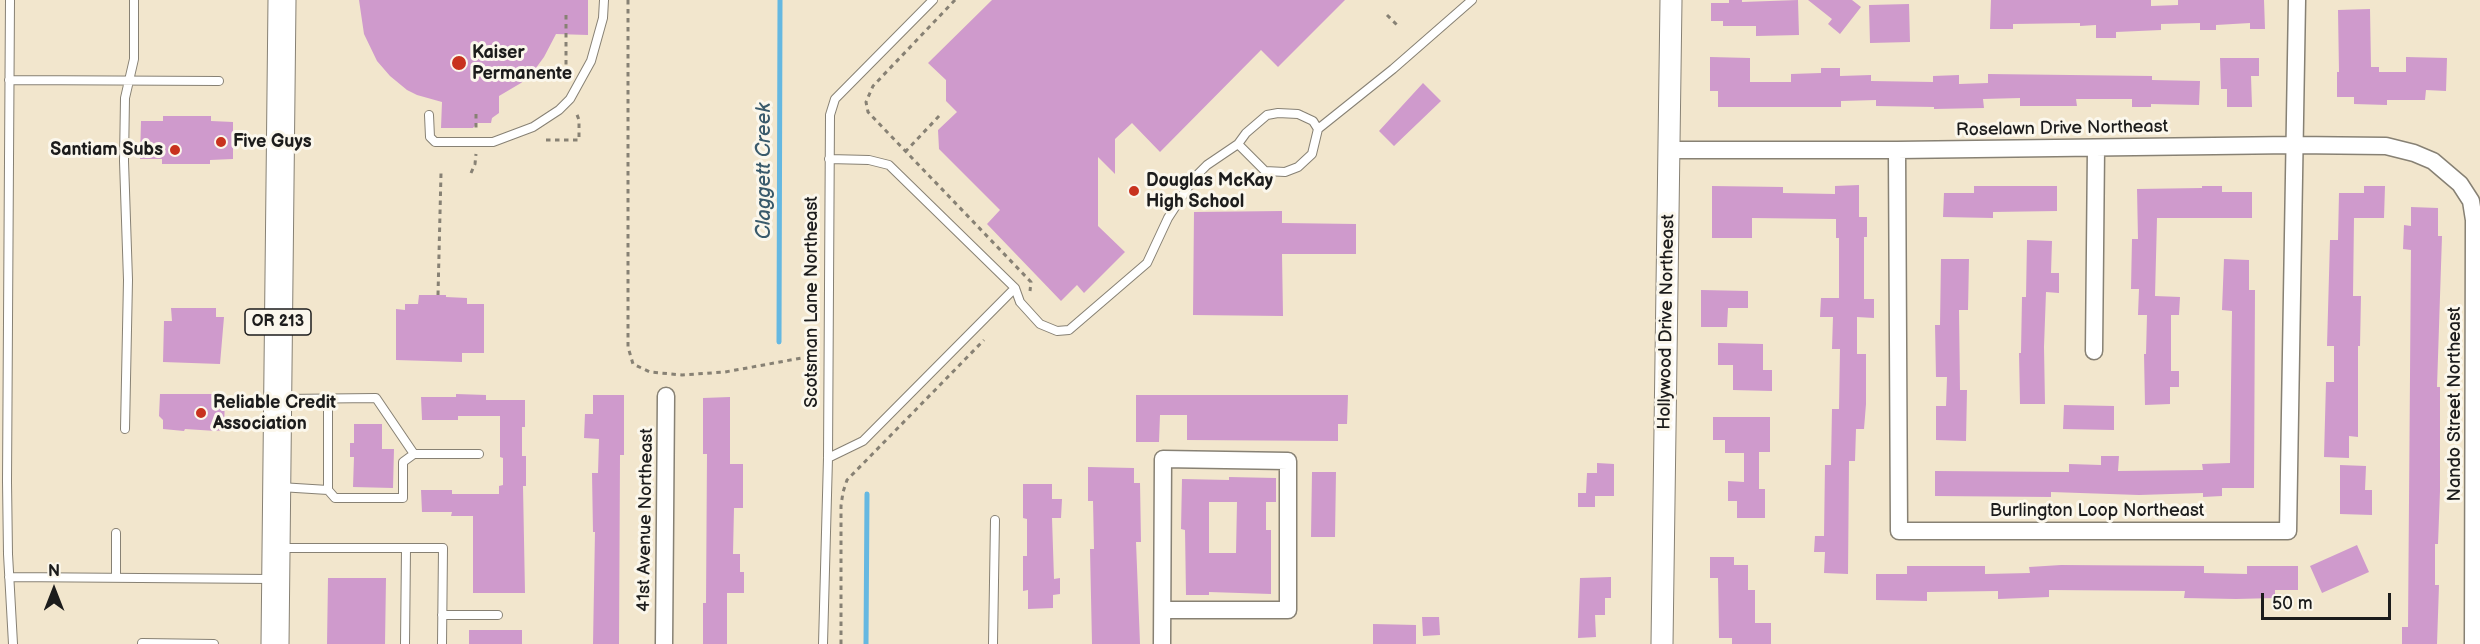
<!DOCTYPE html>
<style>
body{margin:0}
#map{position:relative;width:2480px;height:644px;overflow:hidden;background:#f2e6cd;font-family:"Balsamiq Sans",sans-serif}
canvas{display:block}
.north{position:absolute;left:24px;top:560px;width:60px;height:60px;-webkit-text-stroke:4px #fbf7ec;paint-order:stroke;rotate:0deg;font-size:16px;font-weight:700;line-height:24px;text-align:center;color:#1c1c1c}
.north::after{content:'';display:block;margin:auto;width:21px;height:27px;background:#1c1c1c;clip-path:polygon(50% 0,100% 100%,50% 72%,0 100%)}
.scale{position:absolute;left:2261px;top:593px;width:130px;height:27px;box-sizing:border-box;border:3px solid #1c1c1c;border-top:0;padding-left:8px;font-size:18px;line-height:21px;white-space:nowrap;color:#1c1c1c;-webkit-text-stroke:4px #fbf7ec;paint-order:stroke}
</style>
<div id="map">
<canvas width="2480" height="644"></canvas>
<div class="north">N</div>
<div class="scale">50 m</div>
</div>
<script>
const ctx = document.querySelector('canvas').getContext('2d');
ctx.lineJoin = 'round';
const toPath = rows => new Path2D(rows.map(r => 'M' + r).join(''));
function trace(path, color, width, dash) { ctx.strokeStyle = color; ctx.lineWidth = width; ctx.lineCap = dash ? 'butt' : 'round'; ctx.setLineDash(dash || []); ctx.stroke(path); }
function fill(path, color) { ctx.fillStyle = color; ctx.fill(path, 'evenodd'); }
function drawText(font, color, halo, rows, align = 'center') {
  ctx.font = font + ' "Balsamiq Sans",sans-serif'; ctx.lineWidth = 6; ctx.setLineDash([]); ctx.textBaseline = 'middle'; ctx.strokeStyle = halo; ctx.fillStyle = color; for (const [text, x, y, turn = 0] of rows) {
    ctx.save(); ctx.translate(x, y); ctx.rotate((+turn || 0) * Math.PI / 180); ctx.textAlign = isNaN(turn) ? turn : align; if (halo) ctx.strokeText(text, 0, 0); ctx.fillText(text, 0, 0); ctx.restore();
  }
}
trace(toPath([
 [779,342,780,0],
 [866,644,867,494]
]), '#65b8e1', 5);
fill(toPath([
 [359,0,588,0,588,35,556,34,544,57,533,72,521,83,499,96,499,113,492,118,491,123,477,123,473,128,441,128,442,102,417,95,407,90,390,76,377,61,364,34],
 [992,0,1345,0,1278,67,1261,50,1160,152,1132,123,1115,139,1115,174,1098,157,1098,226,1125,252,1084,293,1077,285,1061,301,987,224,1000,210,939,149,938,130,957,112,946,101,946,80,928,63],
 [1729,0,1742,0,1742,2,1798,0,1799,35,1756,36,1756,26,1723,26,1723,21,1711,21,1711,3,1729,3],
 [1808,0,1852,0,1861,7,1840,34,1828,24,1832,19],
 [1991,0,2151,0,2151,6,2178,5,2178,0,2264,0,2265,29,2250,29,2250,23,2216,25,2216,30,2200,30,2200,23,2161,24,2161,30,2116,32,2116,38,2096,38,2096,25,2080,26,2080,23,2013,24,2013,29,1990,29],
 [1909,4,1910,42,1870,43,1869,5],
 [2370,9,2371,67,2379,67,2379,72,2406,72,2406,57,2447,58,2446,91,2426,90,2425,100,2387,100,2387,105,2354,104,2354,97,2337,97,2337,72,2339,72,2338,10],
 [1710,57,1750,58,1750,82,1791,82,1791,74,1821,73,1821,68,1840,68,1840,76,1871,75,1871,81,1933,82,1933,76,1959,75,1959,84,1988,83,1988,74,2152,76,2152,80,2200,81,2199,105,2151,104,2151,107,2132,107,2132,99,2076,99,2077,106,2020,106,2020,98,1983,99,1984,108,1934,109,1934,107,1876,106,1876,100,1841,101,1841,107,1718,107,1718,91,1710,91],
 [2220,58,2259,58,2259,76,2251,76,2252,107,2227,107,2227,89,2221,89],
 [1423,83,1441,101,1394,146,1379,131],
 [163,116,211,116,211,121,233,122,233,159,210,160,210,164,162,164,162,159,140,159,141,121,163,121],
 [1859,185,1859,217,1867,217,1867,237,1864,237,1864,299,1874,299,1874,318,1857,317,1857,354,1866,354,1866,404,1864,429,1856,429,1855,461,1849,461,1848,574,1824,573,1825,552,1814,552,1815,536,1824,536,1825,465,1831,465,1832,409,1839,409,1840,349,1832,349,1833,317,1820,317,1821,298,1839,298,1839,238,1836,238,1836,219,1752,218,1752,238,1712,238,1712,186,1783,187,1783,193,1835,194,1835,186],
 [1974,186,2057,186,2057,211,1993,212,1993,218,1943,217,1944,193,1974,193],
 [2202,186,2222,186,2222,192,2252,192,2252,218,2157,218,2155,296,2180,297,2179,315,2171,315,2171,371,2179,371,2179,387,2170,387,2170,404,2145,405,2144,354,2146,354,2147,315,2138,315,2139,289,2131,289,2132,239,2138,239,2137,189,2202,188],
 [2364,186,2385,186,2384,218,2354,218,2353,296,2361,296,2360,346,2358,346,2358,437,2349,436,2349,458,2324,457,2326,382,2334,382,2334,346,2327,346,2330,240,2338,240,2339,193,2364,193],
 [2411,207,2438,208,2438,236,2442,236,2437,387,2440,387,2440,491,2438,544,2435,544,2435,585,2439,585,2437,644,2402,644,2402,627,2408,627,2411,250,2403,249,2404,225,2411,226],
 [1282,211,1282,223,1356,224,1356,254,1282,254,1283,316,1193,315,1194,212],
 [2027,240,2052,241,2051,273,2059,273,2059,293,2046,292,2044,347,2045,404,2020,404,2019,353,2021,353,2022,297,2026,297],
 [1941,259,1969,259,1968,310,1959,310,1960,390,1967,390,1966,441,1936,440,1936,406,1946,406,1947,377,1936,377,1935,325,1940,325],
 [2224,259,2249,260,2249,290,2255,290,2254,488,2222,488,2222,496,2203,497,2203,493,2139,495,2051,492,2051,497,1935,496,1935,471,2069,472,2069,464,2101,465,2101,456,2119,456,2118,471,2203,470,2202,464,2230,463,2232,311,2222,310],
 [1701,290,1748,291,1748,308,1728,308,1727,327,1701,327],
 [419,295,446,295,446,297,467,298,467,304,484,304,484,353,462,353,462,362,396,360,396,309,405,310,405,304,418,304],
 [171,308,216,308,216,317,224,317,220,364,163,362,164,321,172,321],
 [1718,343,1763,344,1763,370,1772,370,1772,391,1733,390,1733,365,1718,365],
 [160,394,225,394,224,430,216,431,185,429,184,431,163,429,163,420,159,416],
 [456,394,486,395,486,400,525,400,525,427,522,427,522,456,526,456,526,486,523,486,525,593,473,593,473,516,451,516,452,512,422,512,421,490,452,490,452,494,499,494,499,486,503,485,503,458,500,457,500,416,458,416,458,420,422,420,421,397,456,397],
 [593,395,624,395,624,455,620,455,619,644,593,644,595,532,593,532,592,473,598,473,599,439,584,438,585,414,593,414],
 [1136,395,1348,395,1347,424,1338,424,1338,441,1187,440,1187,415,1160,415,1159,442,1136,442],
 [730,397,730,464,743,464,743,508,734,508,733,554,740,554,740,572,744,572,744,593,727,593,727,644,703,644,703,603,706,603,707,454,703,454,703,398],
 [2064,405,2114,406,2114,430,2063,429],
 [1713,417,1770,417,1770,452,1759,452,1759,489,1765,489,1765,518,1737,518,1737,501,1728,501,1728,481,1744,482,1744,453,1725,453,1725,440,1713,440],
 [354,424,382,424,382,449,394,449,393,488,353,487,354,457,350,457,350,443,354,443],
 [1597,463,1614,464,1614,496,1595,496,1595,507,1578,507,1578,493,1586,493,1587,473,1597,473],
 [2340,465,2366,466,2365,490,2372,490,2372,515,2340,514],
 [1088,467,1134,468,1134,483,1140,483,1141,542,1136,542,1140,644,1092,644,1090,549,1094,549,1093,501,1088,501],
 [1312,472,1336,472,1335,537,1311,537],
 [1229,477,1276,478,1276,502,1266,502,1266,530,1271,530,1271,594,1209,592,1209,595,1186,595,1185,530,1181,529,1182,479,1229,480],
 [1209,502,1237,502,1236,553,1209,553],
 [1023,484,1052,484,1052,499,1062,499,1061,518,1052,518,1054,579,1060,578,1060,594,1053,595,1053,608,1028,609,1028,590,1023,591,1023,556,1027,556,1027,519,1023,518],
 [2357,545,2369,572,2322,593,2310,566],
 [1710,557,1734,557,1734,565,1748,565,1748,590,1755,590,1755,623,1771,623,1771,644,1732,644,1732,638,1719,638,1718,578,1710,578],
 [2061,565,2204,566,2204,573,2247,574,2247,566,2298,566,2298,590,2275,590,2275,598,2236,599,2184,598,2185,591,2049,590,2049,597,1998,599,1998,591,1927,592,1927,601,1876,600,1876,574,1907,574,1907,566,1985,566,1985,574,2030,573,2029,567],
 [1611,577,1611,598,1605,598,1605,615,1595,615,1596,637,1578,638,1580,578],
 [328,578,386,578,385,644,327,644],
 [1422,617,1439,617,1440,635,1423,636],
 [1373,624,1416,625,1416,644,1373,644],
 [469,630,522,630,522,644,469,644]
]), '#cf9acc');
const service = toPath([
 [10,0,7,481,8,554,13,644],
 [9,80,219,81],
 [429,115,430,137,435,142,493,142,533,127,559,110,570,99,591,61,603,18,604,0],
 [1318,129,1313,121,1298,114,1278,113,1267,115,1246,133,1238,144,1265,171,1285,172,1298,167,1312,154,1318,129,1393,69,1472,0],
 [1015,288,1020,302,1040,324,1057,331,1069,330,1147,263,1168,218,1194,178,1207,165,1238,144],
 [328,399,328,490],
 [125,429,128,280,124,161,125,98,134,59,134,0],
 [414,454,479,454],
 [828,458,863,441,1015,288,889,165,869,160,829,159],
 [280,487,328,490,335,498,403,498,403,462,414,454,376,398,282,399],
 [116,533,116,578],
 [279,548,443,548,442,644],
 [9,577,272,579],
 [442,615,498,615],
 [142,643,214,644],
 [405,644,406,549],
 [823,644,828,458,830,115,835,99,933,0],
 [993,644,995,520]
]);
const minor = toPath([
 [1669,150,1897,150,2293,145,2386,146,2414,153,2433,161,2460,184,2471,201,2474,220,2473,644],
 [1897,150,1899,531,2288,531,2297,0],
 [2094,351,2096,148],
 [664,644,666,396],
 [1162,644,1163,459,1288,461,1288,610,1163,610]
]);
const tertiary = toPath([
 [1662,644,1671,0]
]);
const primary = toPath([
 [275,644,282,0]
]);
trace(service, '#878174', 10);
trace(minor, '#878174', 19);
trace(tertiary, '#878174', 23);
trace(primary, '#878174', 29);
trace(toPath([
 [628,0,628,347,633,364,650,372,682,375,725,372,818,355],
 [955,0,873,86,866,102,868,112,1031,282,1030,291],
 [566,15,566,79],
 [1387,15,1399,27],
 [476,114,476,130],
 [546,140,579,140,579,120,576,112],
 [905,152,941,114],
 [471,173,475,164,476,154],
 [438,295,441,173],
 [841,644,841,506,843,492,847,480,984,340]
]), '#878174', 3, [4.5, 4.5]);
trace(service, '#fff', 8);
trace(minor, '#fff', 16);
trace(tertiary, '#fff', 21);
trace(primary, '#fff', 27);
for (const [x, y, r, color] of [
 [459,63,8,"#c8321e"],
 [221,142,6,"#c8321e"],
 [175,150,6,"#c8321e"],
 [1134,191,6,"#c8321e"],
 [201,413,6,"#c8321e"]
]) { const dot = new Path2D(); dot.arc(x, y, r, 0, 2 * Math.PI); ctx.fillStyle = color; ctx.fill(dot); trace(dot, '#fbf7ec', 2); }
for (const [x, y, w] of [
 [278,322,66]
]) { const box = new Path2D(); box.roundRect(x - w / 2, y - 13, w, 26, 4.5); ctx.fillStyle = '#fbf7ec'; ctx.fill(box); trace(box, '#1c1c1c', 1.5); }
drawText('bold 16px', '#1c1c1c', null, [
 ["OR 213",278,322]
]);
drawText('bold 18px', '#1c1c1c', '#fbf7ec', [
 ["Kaiser",472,53],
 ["Permanente",472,74],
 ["Five Guys",233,142],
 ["Santiam Subs",163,150,"right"],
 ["Douglas McKay",1146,181],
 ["High School",1146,202],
 ["Reliable Credit",213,403],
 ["Association",213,424]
], 'left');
drawText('18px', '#1c1c1c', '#fbf7ec', [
 ["Roselawn Drive Northeast",2062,129,-1],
 ["Scotsman Lane Northeast",812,302,-90],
 ["Hollywood Drive Northeast",1667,322,-89],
 ["Nando Street Northeast",2455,404,-90],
 ["Burlington Loop Northeast",2097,511],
 ["41st Avenue Northeast",646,520,-89]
]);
drawText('italic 20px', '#395a6b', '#fbf7ec', [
 ["Claggett Creek",765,171,-90]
]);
</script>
